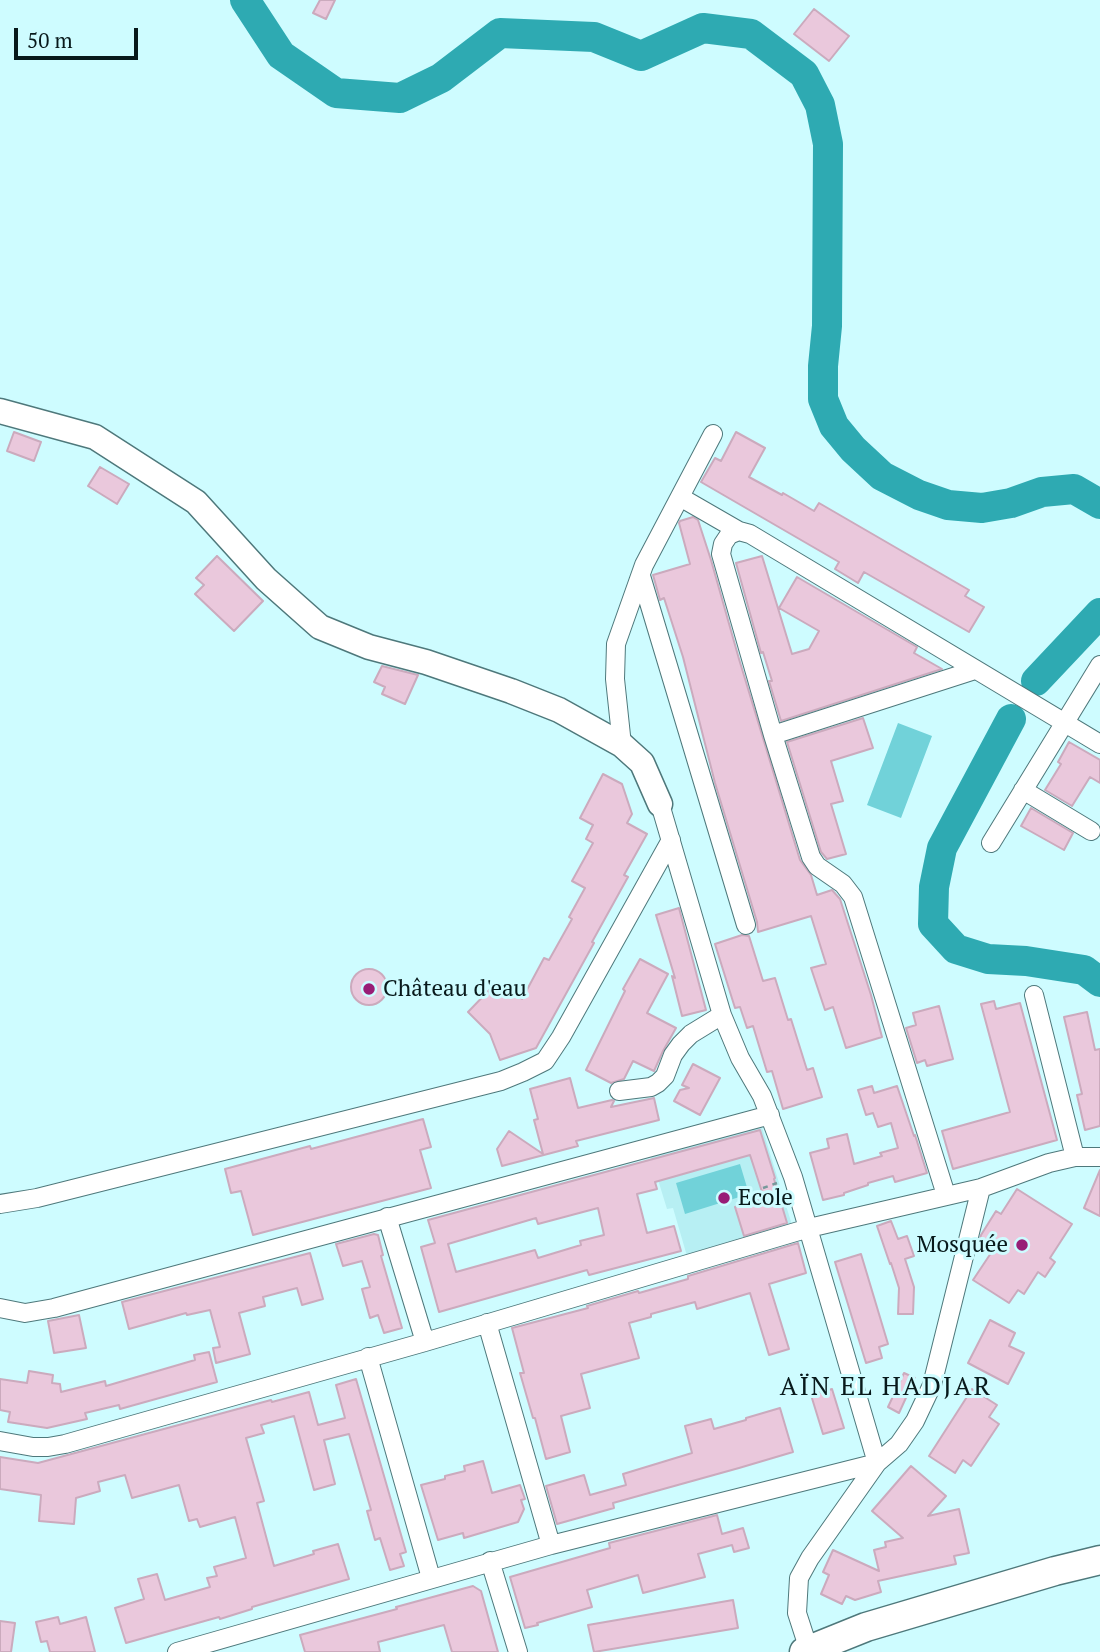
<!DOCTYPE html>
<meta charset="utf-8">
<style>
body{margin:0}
#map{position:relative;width:1100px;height:1652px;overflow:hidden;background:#cefcff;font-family:"PT Serif",serif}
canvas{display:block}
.scale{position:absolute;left:14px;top:28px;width:124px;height:32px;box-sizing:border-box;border:4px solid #08191b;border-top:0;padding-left:9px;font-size:21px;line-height:24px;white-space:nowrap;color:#08191b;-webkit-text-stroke:5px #cefcff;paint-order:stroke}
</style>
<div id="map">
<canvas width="1100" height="1652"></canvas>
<div class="scale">50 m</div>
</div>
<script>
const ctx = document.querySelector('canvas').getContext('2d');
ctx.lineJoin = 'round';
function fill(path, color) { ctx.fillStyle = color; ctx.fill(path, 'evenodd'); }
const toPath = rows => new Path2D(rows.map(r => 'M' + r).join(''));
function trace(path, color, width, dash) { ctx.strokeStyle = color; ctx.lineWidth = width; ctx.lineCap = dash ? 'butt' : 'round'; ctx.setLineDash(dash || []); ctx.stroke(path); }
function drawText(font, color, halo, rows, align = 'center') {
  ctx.font = font + ' "PT Serif",serif'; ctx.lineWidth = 6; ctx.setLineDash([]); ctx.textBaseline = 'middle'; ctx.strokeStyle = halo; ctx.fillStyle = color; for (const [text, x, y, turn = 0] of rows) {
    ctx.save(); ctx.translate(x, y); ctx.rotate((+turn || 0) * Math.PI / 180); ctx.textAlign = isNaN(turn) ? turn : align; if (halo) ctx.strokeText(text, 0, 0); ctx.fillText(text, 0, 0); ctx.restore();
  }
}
fill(toPath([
 [761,1124,792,1225,687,1256,673,1208,667,1209,651,1157]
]), '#b7eff3');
fill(toPath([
 [898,723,932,736,901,818,867,805],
 [740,1164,749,1194,685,1214,676,1183]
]), '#71d2d9');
trace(toPath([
 [245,0,281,55,336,93,400,98,441,78,500,33,594,37,641,56,703,28,751,34,804,74,820,105,828,144,827,326,823,366,823,399,834,426,853,449,882,476,919,495,948,505,982,508,1011,503,1042,492,1074,489,1100,504],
 [1036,681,1100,613],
 [1011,719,942,848,934,887,933,924,956,949,988,959,1026,961,1084,970,1100,982]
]), '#2eaab2', 30);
const building = toPath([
 [320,0,335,0,326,19,313,13,320,0],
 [814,9,849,36,829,61,794,34,814,9],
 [14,432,41,442,34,461,7,451,14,432],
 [736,432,765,448,749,477,782,495,783,493,814,511,819,503,969,590,965,596,984,607,969,632,864,572,858,583,835,569,839,562,701,482,715,458,721,461,736,432],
 [100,467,129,484,117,504,88,486,100,467],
 [693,517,698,520,711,560,739,659,800,860,811,875,817,895,832,890,840,899,871,995,882,1037,846,1048,833,1007,825,1010,811,968,826,964,811,916,758,932,757,922,715,783,683,657,664,598,660,600,653,575,690,564,679,523,680,521,693,517],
 [217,556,263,601,234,631,195,594,204,585,196,578,217,556],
 [762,556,792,654,809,649,819,631,779,608,797,577,917,647,914,653,942,669,781,721,769,681,772,681,763,652,761,653,736,563,762,556],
 [382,666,418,675,405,704,382,694,385,687,374,682,382,666],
 [863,718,873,748,831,761,843,801,831,804,846,854,827,859,821,852,787,742,863,718],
 [1069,742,1100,760,1100,783,1090,777,1072,806,1045,790,1061,764,1058,762,1069,742],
 [603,774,622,784,632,814,627,823,647,834,624,875,628,877,592,942,594,943,536,1048,500,1060,490,1034,468,1012,495,984,522,999,544,958,549,960,572,919,569,917,585,888,572,881,593,843,586,839,593,825,580,818,603,774],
 [1031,808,1073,833,1064,850,1021,826,1031,808],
 [679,908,706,1010,682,1016,672,976,675,978,656,915,679,908],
 [742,935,749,936,763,981,775,978,788,1020,791,1019,807,1070,813,1068,822,1097,783,1109,772,1071,767,1072,753,1026,747,1028,740,1007,735,1008,715,944,742,935],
 [640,959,668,974,647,1013,676,1028,663,1051,654,1071,633,1061,624,1079,611,1083,586,1070,625,991,623,989,640,959],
 '351 987a18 18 0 1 1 36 0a18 18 0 1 1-36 0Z',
 [994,1001,996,1009,1020,1003,1057,1140,953,1169,942,1131,1010,1112,981,1004,994,1001],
 [939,1006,953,1059,927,1066,925,1060,917,1063,906,1028,916,1025,913,1013,939,1006],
 [1087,1012,1095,1050,1100,1049,1100,1126,1085,1130,1077,1095,1082,1094,1064,1017,1087,1012],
 [693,1064,720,1078,700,1115,674,1101,680,1090,689,1088,682,1085,693,1064],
 [570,1078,578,1108,612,1100,614,1101,611,1107,654,1098,659,1120,576,1141,578,1146,502,1166,497,1149,509,1131,543,1154,534,1120,538,1119,530,1089,570,1078],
 [872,1086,874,1093,897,1086,914,1136,915,1135,927,1173,895,1182,893,1176,868,1183,868,1185,844,1193,844,1195,823,1200,810,1153,829,1148,827,1139,847,1134,854,1164,882,1156,880,1153,898,1148,891,1123,878,1127,873,1113,866,1115,858,1090,872,1086],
 [423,1119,431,1147,420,1150,431,1188,253,1235,241,1191,231,1193,225,1169,310,1146,311,1149,423,1119],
 [760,1130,775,1178,774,1179,787,1223,744,1236,735,1207,764,1198,750,1155,655,1182,657,1189,637,1194,647,1233,674,1226,681,1251,589,1275,587,1270,439,1312,421,1247,435,1243,428,1220,760,1130],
 [598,1208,604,1235,580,1241,581,1245,538,1258,535,1250,456,1272,448,1244,536,1218,538,1224,598,1208],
 [1100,1170,1100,1216,1084,1208,1100,1170],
 [1017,1189,1072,1224,1050,1258,1055,1262,1045,1277,1038,1272,1024,1294,1018,1290,1009,1303,973,1280,993,1250,979,1242,981,1235,996,1211,1001,1214,1017,1189],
 [891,1221,898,1239,907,1236,914,1256,905,1259,914,1287,913,1314,898,1314,899,1288,891,1263,890,1264,877,1226,891,1221],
 [374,1234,378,1235,383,1255,381,1256,402,1328,384,1333,378,1315,370,1318,362,1289,370,1287,362,1261,343,1266,336,1244,374,1234],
 [798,1243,806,1273,769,1284,789,1349,769,1355,750,1293,697,1309,695,1302,651,1314,651,1317,629,1323,639,1358,581,1374,590,1408,561,1416,570,1452,546,1459,535,1418,533,1418,520,1373,524,1373,512,1328,588,1308,587,1306,638,1291,639,1293,688,1279,688,1276,798,1243],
 [310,1253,323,1299,302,1305,297,1288,263,1297,265,1306,239,1313,250,1354,216,1363,213,1348,220,1347,210,1310,187,1315,186,1313,129,1329,122,1302,310,1253],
 [861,1254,888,1344,879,1347,882,1358,866,1363,835,1262,861,1254],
 [79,1315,86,1348,54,1353,48,1321,79,1315],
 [990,1320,1015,1333,1009,1346,1024,1353,1008,1384,968,1363,990,1320],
 [209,1352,217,1382,120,1409,119,1405,85,1413,87,1419,47,1428,8,1422,10,1412,0,1410,0,1379,27,1383,29,1371,53,1375,52,1383,60,1384,61,1392,105,1381,106,1386,195,1360,194,1355,209,1352],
 [904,1373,915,1378,899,1413,888,1407,904,1373],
 [356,1379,406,1552,400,1554,404,1566,390,1570,380,1538,375,1540,367,1511,371,1510,349,1434,324,1440,335,1484,314,1490,294,1416,261,1425,264,1433,246,1438,264,1501,257,1503,274,1566,314,1554,313,1551,338,1544,349,1579,252,1607,252,1609,220,1619,219,1617,126,1643,115,1608,144,1599,138,1579,157,1574,165,1600,210,1587,207,1578,217,1576,214,1567,246,1558,235,1517,200,1527,197,1519,189,1521,179,1485,132,1498,125,1475,98,1482,100,1491,76,1498,74,1524,39,1521,41,1495,0,1489,0,1457,38,1463,271,1400,272,1402,309,1392,318,1425,345,1418,336,1385,356,1379],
 [832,1389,844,1428,823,1434,811,1395,832,1389],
 [972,1389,997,1405,989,1417,999,1424,971,1466,963,1460,955,1473,929,1456,972,1389],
 [780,1408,793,1452,739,1468,613,1503,614,1508,557,1524,546,1486,584,1475,590,1495,626,1485,623,1474,692,1453,685,1426,711,1419,714,1429,746,1420,746,1418,780,1408],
 [483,1461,492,1493,520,1485,525,1499,521,1500,524,1509,518,1522,464,1538,463,1533,438,1540,421,1485,445,1479,445,1476,465,1471,464,1466,483,1461],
 [911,1466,946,1496,928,1516,959,1509,969,1553,954,1556,956,1564,878,1581,881,1592,855,1600,846,1596,842,1604,821,1594,829,1575,823,1572,833,1550,879,1571,874,1550,886,1547,885,1542,903,1538,872,1511,911,1466],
 [717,1515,722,1534,743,1528,749,1548,734,1552,732,1545,698,1554,705,1577,643,1593,638,1575,587,1590,592,1607,537,1623,538,1625,525,1628,510,1577,610,1548,609,1543,717,1515],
 [473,1586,481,1591,498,1652,452,1652,444,1625,378,1642,380,1652,305,1652,300,1635,397,1609,396,1607,473,1586],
 [733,1600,738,1628,594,1652,588,1625,733,1600],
 [58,1617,60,1624,86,1617,95,1652,50,1652,47,1641,41,1642,36,1622,58,1617],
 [0,1621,15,1623,11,1652,0,1652,0,1621]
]);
fill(building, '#eac8dc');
trace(building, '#cbaabd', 2);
const street = toPath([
 [680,497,739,531],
 [641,576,746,925],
 [773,735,975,670],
 [622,745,615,679,616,644,644,565,713,434],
 [1023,790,1091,831],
 [991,843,1100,665],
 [1034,995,1075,1157],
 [619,1091,651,1087,658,1083,665,1076,673,1055,681,1044,691,1034,722,1015],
 [946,1195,853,897,843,884,817,866,811,857,773,735,721,554,723,544,729,535,739,531,750,534,1100,744],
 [0,1204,37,1198,501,1081,523,1072,545,1061,561,1037,671,840],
 [387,1217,425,1342],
 [0,1308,25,1313,54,1308,770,1115],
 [487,1323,551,1545],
 [368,1357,431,1578],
 [0,1441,33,1447,48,1447,65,1444,425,1342,809,1228,981,1188,1049,1163,1075,1157,1100,1157],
 [490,1561,518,1652],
 [809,1650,797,1613,799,1578,810,1558,877,1463,899,1444,915,1421,932,1385,981,1188],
 [177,1652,551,1545,877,1463,793,1177,762,1096,740,1058,722,1015,660,804]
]);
const secondary = toPath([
 [0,411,95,437,196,502,266,579,320,627,369,647,426,662,511,691,559,710,622,745,642,763,660,804]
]);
const primary = toPath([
 [804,1652,866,1627,1055,1571,1100,1560]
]);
trace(street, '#4e787b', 20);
trace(secondary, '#4e787b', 27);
trace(primary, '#4e787b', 31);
trace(toPath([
 [763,1188,777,1183]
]), '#77999b', 2.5, [5, 5]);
trace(street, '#fff', 18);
trace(secondary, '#fff', 24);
trace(primary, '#fff', 28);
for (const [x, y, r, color] of [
 [369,989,7,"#981d76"],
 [724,1198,7,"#981d76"],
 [1022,1245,7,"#981d76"]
]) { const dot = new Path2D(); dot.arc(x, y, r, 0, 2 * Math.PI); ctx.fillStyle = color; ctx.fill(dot); trace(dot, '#cefcff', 2.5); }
drawText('23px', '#08191b', '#cefcff', [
 ["Château d'eau",383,989],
 ["Ecole",738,1198],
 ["Mosquée",1008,1245,"right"]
], 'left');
ctx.letterSpacing = '2px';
drawText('26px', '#08191b', '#cefcff', [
 ["AÏN EL HADJAR",886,1388]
]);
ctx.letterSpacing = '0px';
</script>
